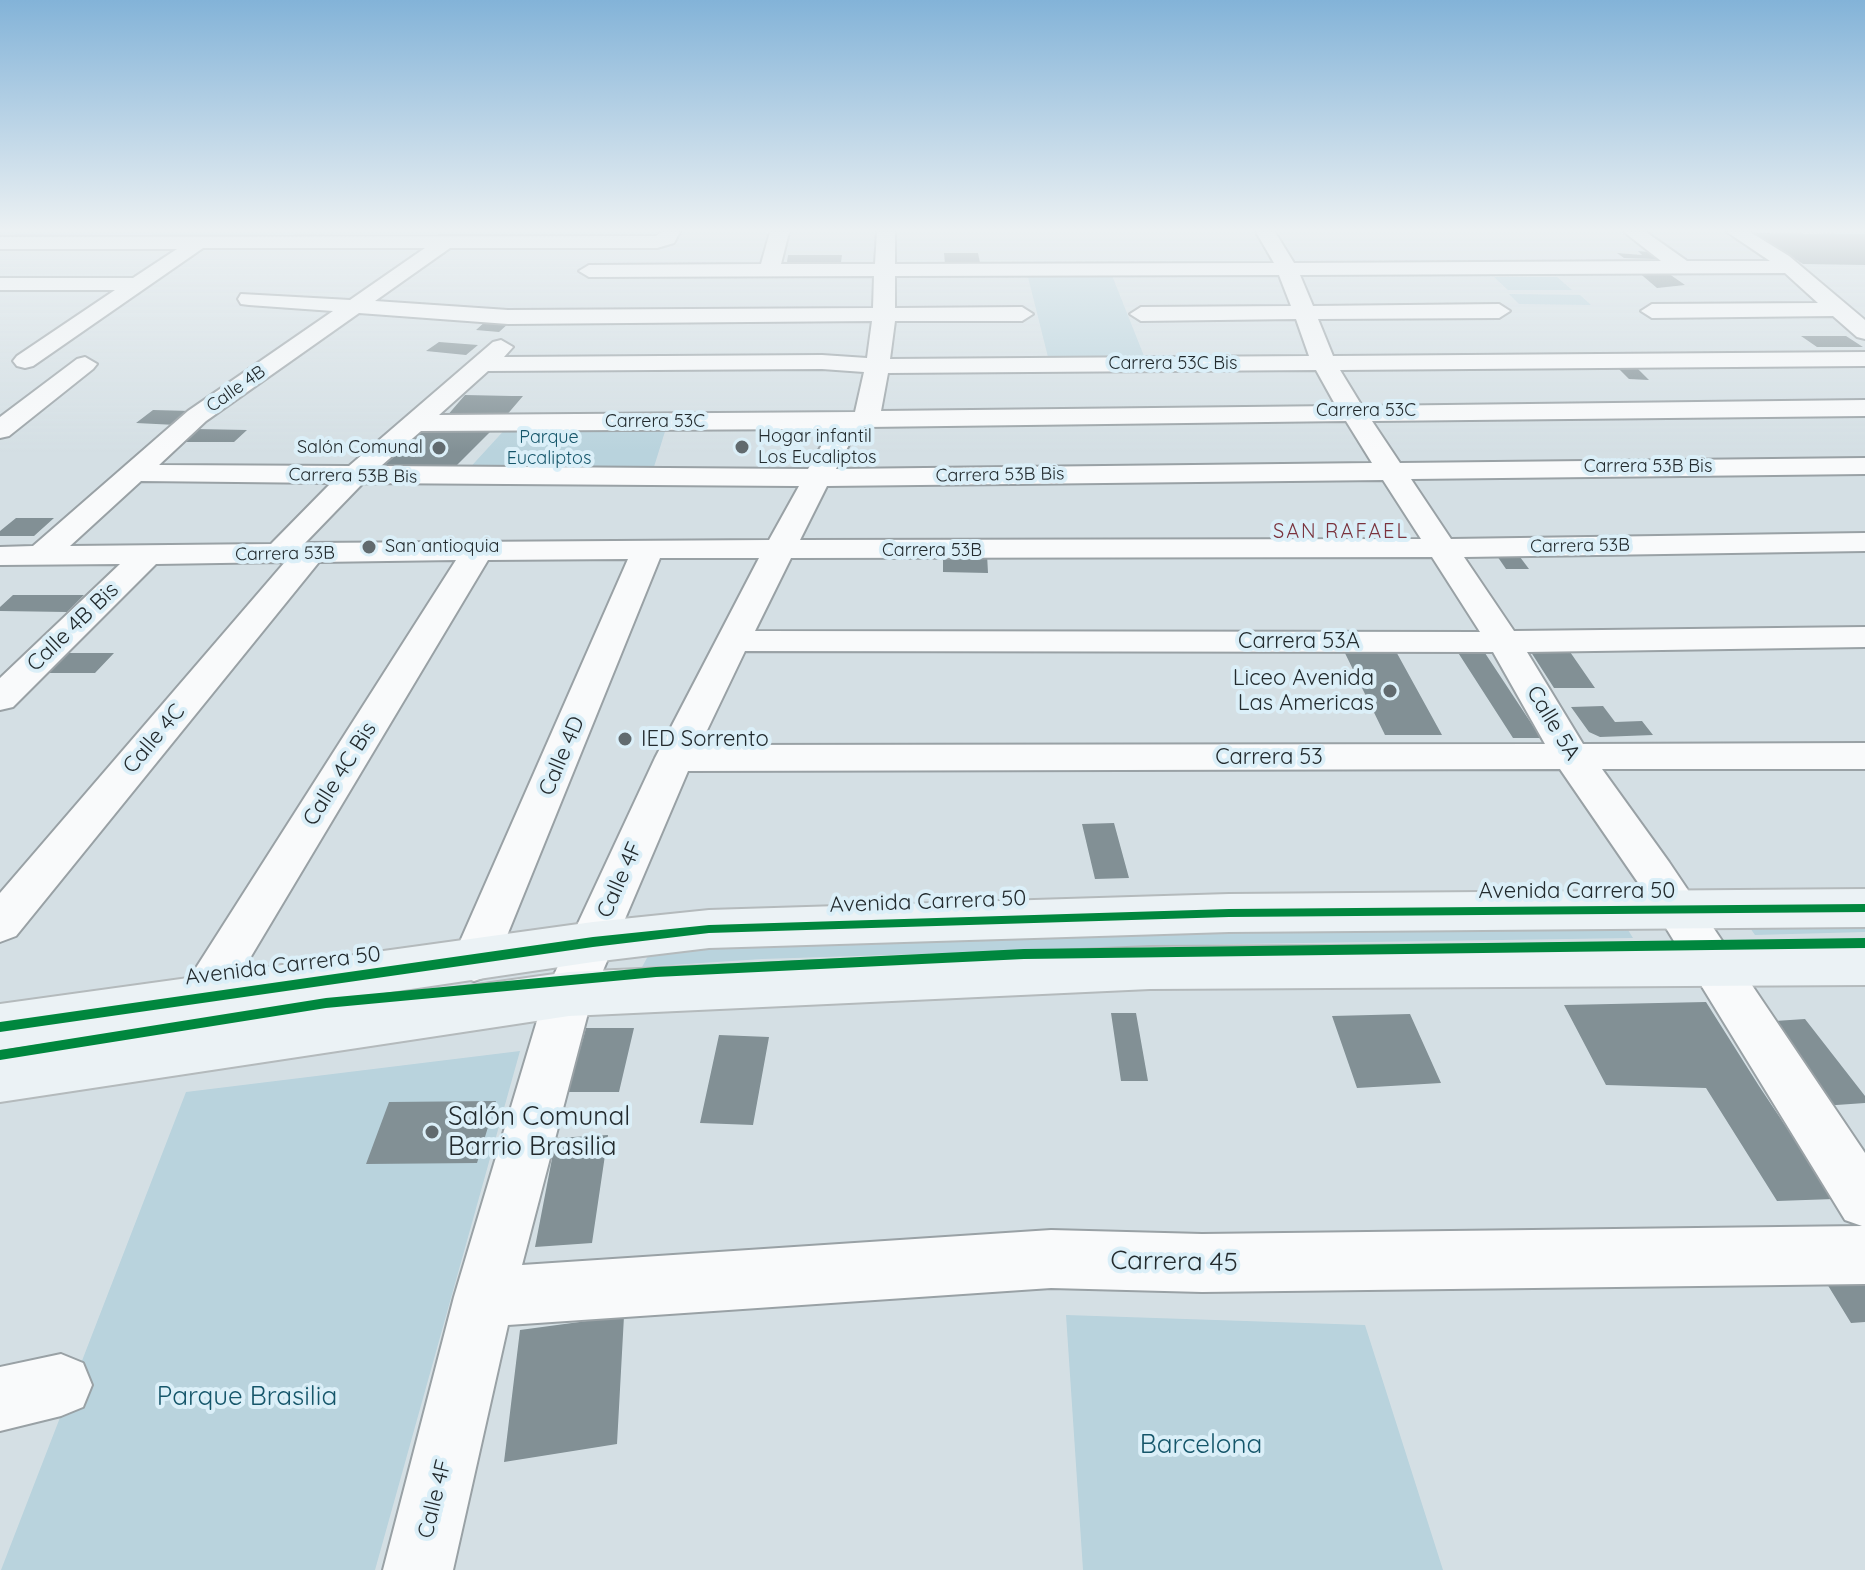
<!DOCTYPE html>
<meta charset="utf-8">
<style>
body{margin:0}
canvas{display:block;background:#d4dfe4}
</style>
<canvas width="1865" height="1570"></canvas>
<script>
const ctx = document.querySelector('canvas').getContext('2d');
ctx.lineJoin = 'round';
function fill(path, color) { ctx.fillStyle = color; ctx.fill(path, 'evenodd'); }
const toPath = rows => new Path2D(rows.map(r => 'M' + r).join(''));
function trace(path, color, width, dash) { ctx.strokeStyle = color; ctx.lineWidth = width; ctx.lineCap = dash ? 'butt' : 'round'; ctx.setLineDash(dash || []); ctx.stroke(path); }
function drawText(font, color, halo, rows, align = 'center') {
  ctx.font = font + ' Quicksand,sans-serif'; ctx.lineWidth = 8; ctx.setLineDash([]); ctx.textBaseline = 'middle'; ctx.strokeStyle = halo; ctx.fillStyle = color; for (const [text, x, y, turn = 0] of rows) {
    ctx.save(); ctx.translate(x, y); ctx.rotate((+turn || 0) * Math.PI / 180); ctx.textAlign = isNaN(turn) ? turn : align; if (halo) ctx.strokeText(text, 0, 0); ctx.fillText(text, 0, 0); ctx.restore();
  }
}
fill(toPath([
 [1027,273,1111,273,1146,361,1049,361],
 [1494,277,1557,277,1572,290,1508,290],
 [1509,294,1580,295,1591,305,1519,304],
 [509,425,667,425,653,470,465,473],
 [1865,916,1865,932,1755,935,1743,918],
 [1623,922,1633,938,1236,944,762,959,642,967,653,947],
 [520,1051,375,1570,1,1570,186,1092],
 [1066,1315,1365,1325,1443,1570,1083,1570]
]), '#b9d3dd');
fill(toPath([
 [1754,233,1865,234,1865,265,1803,264],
 [1638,251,1648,252,1657,259,1624,258,1617,253,1642,255],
 [944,253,978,253,980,263,945,264],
 [788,255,842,255,841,262,787,262],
 [1637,271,1665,271,1685,285,1657,288],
 [486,321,509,323,499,332,476,330],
 [1801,336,1846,336,1863,347,1817,347],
 [439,342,478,345,466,355,426,351],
 [1615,365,1634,365,1649,380,1629,379],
 [465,395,512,396,523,396,505,417,446,417],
 [153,410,192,411,176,425,136,423],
 [497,425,452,470,379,470,429,426],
 [196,429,247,430,234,442,183,442],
 [16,518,54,518,34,536,0,536,0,531],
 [943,553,987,554,988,573,943,572],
 [1495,553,1517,553,1529,569,1506,569],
 [13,595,84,595,67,612,0,611,0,607],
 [1393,646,1442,735,1385,735,1342,647],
 [1529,649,1568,649,1595,688,1554,688],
 [1483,650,1541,738,1513,738,1457,651],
 [65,653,114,653,95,673,45,673],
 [1603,706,1615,722,1642,721,1653,735,1600,737,1589,732,1571,707],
 [1114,823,1129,878,1095,879,1082,824],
 [1706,1002,1759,1086,1834,1199,1777,1201,1706,1088,1606,1085,1564,1005],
 [1111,1013,1136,1013,1148,1081,1121,1081],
 [1410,1014,1441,1083,1357,1088,1332,1016],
 [1805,1019,1865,1096,1865,1103,1822,1106,1760,1022],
 [586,1028,634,1028,619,1092,568,1092],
 [719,1035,769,1037,753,1125,700,1123],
 [496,1101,477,1163,366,1164,389,1102],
 [608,1135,592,1243,535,1247,556,1138],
 [1865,1277,1865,1322,1851,1323,1824,1279],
 [624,1316,617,1444,504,1462,520,1330]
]), '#829095');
const minor = toPath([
 [661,232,680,232,674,243,657,248,450,248,375,301,508,310,873,308,874,276,589,277,579,271,589,265,761,264,770,232,789,232,781,264,875,264,877,232,895,232,895,264,1274,263,1256,232,1275,232,1294,263,1661,261,1624,232,1646,232,1687,261,1770,261,1727,232,1750,232,1789,256,1865,320,1865,339,1857,337,1833,316,1652,318,1641,311,1652,304,1818,303,1785,273,1300,275,1313,306,1499,304,1510,311,1499,318,1318,319,1333,356,1865,352,1865,366,1340,370,1362,406,1865,400,1865,416,1372,421,1400,463,1865,458,1865,474,1411,479,1451,539,1865,533,1865,551,1464,557,1514,631,1865,627,1865,647,1527,652,1583,744,1865,743,1865,769,1602,769,1669,862,1865,1153,1865,1284,1202,1292,1051,1288,508,1325,453,1570,383,1570,454,1297,545,994,655,758,759,558,660,558,491,975,474,981,457,975,451,962,628,559,488,560,219,1010,202,1016,185,1010,178,996,456,560,319,562,16,936,0,942,0,893,285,562,156,564,13,707,0,710,0,678,120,564,0,565,0,547,33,546,188,411,333,311,249,305,241,304,238,299,241,294,350,300,425,248,203,248,33,366,25,368,17,366,13,361,17,356,115,290,0,290,0,278,133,278,177,249,0,249,0,237,656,236,661,232],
 [1279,275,1291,306,1141,307,1130,314,1141,321,1296,319,1309,356,890,359,895,321,1022,321,1033,314,1022,307,895,308,895,276,1279,275],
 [359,313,508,324,872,321,867,358,822,355,504,357,513,347,501,340,493,342,349,466,159,465,206,421,359,313],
 [822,369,864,372,855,412,439,415,488,371,822,369],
 [1316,370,1336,406,881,411,888,373,1316,370],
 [1346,421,1372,463,836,469,858,428,867,427,1346,421],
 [831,429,808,469,381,466,421,431,831,429],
 [1383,480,1421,539,800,540,827,486,1383,480],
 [141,481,331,483,271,544,70,546,141,481],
 [363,483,795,486,799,486,769,540,305,543,363,483],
 [1432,557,1480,632,755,631,791,558,1432,557],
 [745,651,1493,652,1545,744,700,745,745,651],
 [1560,769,1639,884,1845,1220,1862,1226,1202,1234,1051,1230,522,1265,593,994,688,771,1560,769],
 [85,357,97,364,93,369,9,436,0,438,0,417,77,359,85,357],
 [61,1354,83,1363,92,1385,83,1407,61,1416,0,1431,0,1367,61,1354]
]);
const major = toPath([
 [1865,889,1865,927,1229,932,709,948,593,962,0,1050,0,1004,593,922,709,910,1229,894,1865,889],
 [1865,943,1865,985,1150,989,569,1016,0,1102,0,1052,569,972,1150,947,1865,943]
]);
trace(minor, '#99a1a5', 4);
trace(major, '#b4babc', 4);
fill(minor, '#f9fafb');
fill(major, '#ebf2f5');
fill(toPath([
 [1865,904,1865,912,1229,917,709,933,593,947,0,1032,0,1022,593,937,709,925,1229,909,1865,904],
 [1865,938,1865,948,1024,959,656,977,326,1008,0,1060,0,1050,326,998,656,967,1024,949,1865,938]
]), '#00873e');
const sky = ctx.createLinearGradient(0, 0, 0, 452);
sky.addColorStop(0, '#83b3d8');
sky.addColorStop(0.51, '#ecf1f3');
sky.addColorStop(1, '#ecf1f300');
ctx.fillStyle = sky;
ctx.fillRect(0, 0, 1865, 452);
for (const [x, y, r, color] of [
 [742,447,8,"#616a6e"],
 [439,448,8,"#616a6e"],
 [369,547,8,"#616a6e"],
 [1390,691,8,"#616a6e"],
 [625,739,8,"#616a6e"],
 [432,1132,8,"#616a6e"]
]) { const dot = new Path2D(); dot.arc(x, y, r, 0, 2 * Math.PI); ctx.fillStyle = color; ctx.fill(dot); trace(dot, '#dbeff8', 3); }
drawText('18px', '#232b2e', '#dbeff8', [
 ["Carrera 53C Bis",1173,364],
 ["Calle 4B",236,389,-35],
 ["Carrera 53C",1366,411],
 ["Carrera 53C",655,422],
 ["Carrera 53B Bis",1648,467],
 ["Carrera 53B Bis",1000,475,-1],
 ["Carrera 53B Bis",353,476,1],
 ["Carrera 53B",1580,546,-1],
 ["Carrera 53B",932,551],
 ["Carrera 53B",285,554,-1]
]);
drawText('18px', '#232b2e', '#dbeff8', [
 ["Hogar infantil",758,437],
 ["Los Eucaliptos",758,458],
 ["Salón Comunal",423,448,"right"],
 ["San antioquia",385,547]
], 'left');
drawText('18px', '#15566a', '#dbeff8', [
 ["Parque",549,438],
 ["Eucaliptos",549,459]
]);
ctx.letterSpacing = '2px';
drawText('20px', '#7a333d', '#dbeff8', [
 ["SAN RAFAEL",1341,532]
]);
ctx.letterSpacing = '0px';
drawText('22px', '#232b2e', '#dbeff8', [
 ["Calle 4B Bis",73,627,-44],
 ["Carrera 53A",1299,641],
 ["Calle 5A",1553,723,59],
 ["Calle 4C",154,739,-50],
 ["Calle 4D",562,756,-67],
 ["Carrera 53",1269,757],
 ["Calle 4C Bis",340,774,-58],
 ["Calle 4F",620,880,-66],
 ["Avenida Carrera 50",1577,891],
 ["Avenida Carrera 50",928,902,-2],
 ["Avenida Carrera 50",283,966,-7],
 ["Calle 4F",435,1499,-76]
]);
drawText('22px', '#232b2e', '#dbeff8', [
 ["Liceo Avenida",1374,678],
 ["Las Americas",1374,703],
 ["IED Sorrento",641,739,"left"]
], 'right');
drawText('26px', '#232b2e', '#dbeff8', [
 ["Salón Comunal",448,1117],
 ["Barrio Brasilia",448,1147]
], 'left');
drawText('26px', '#232b2e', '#dbeff8', [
 ["Carrera 45",1174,1262,1]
]);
drawText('26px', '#15566a', '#dbeff8', [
 ["Parque Brasilia",247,1397],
 ["Barcelona",1201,1445]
]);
</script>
